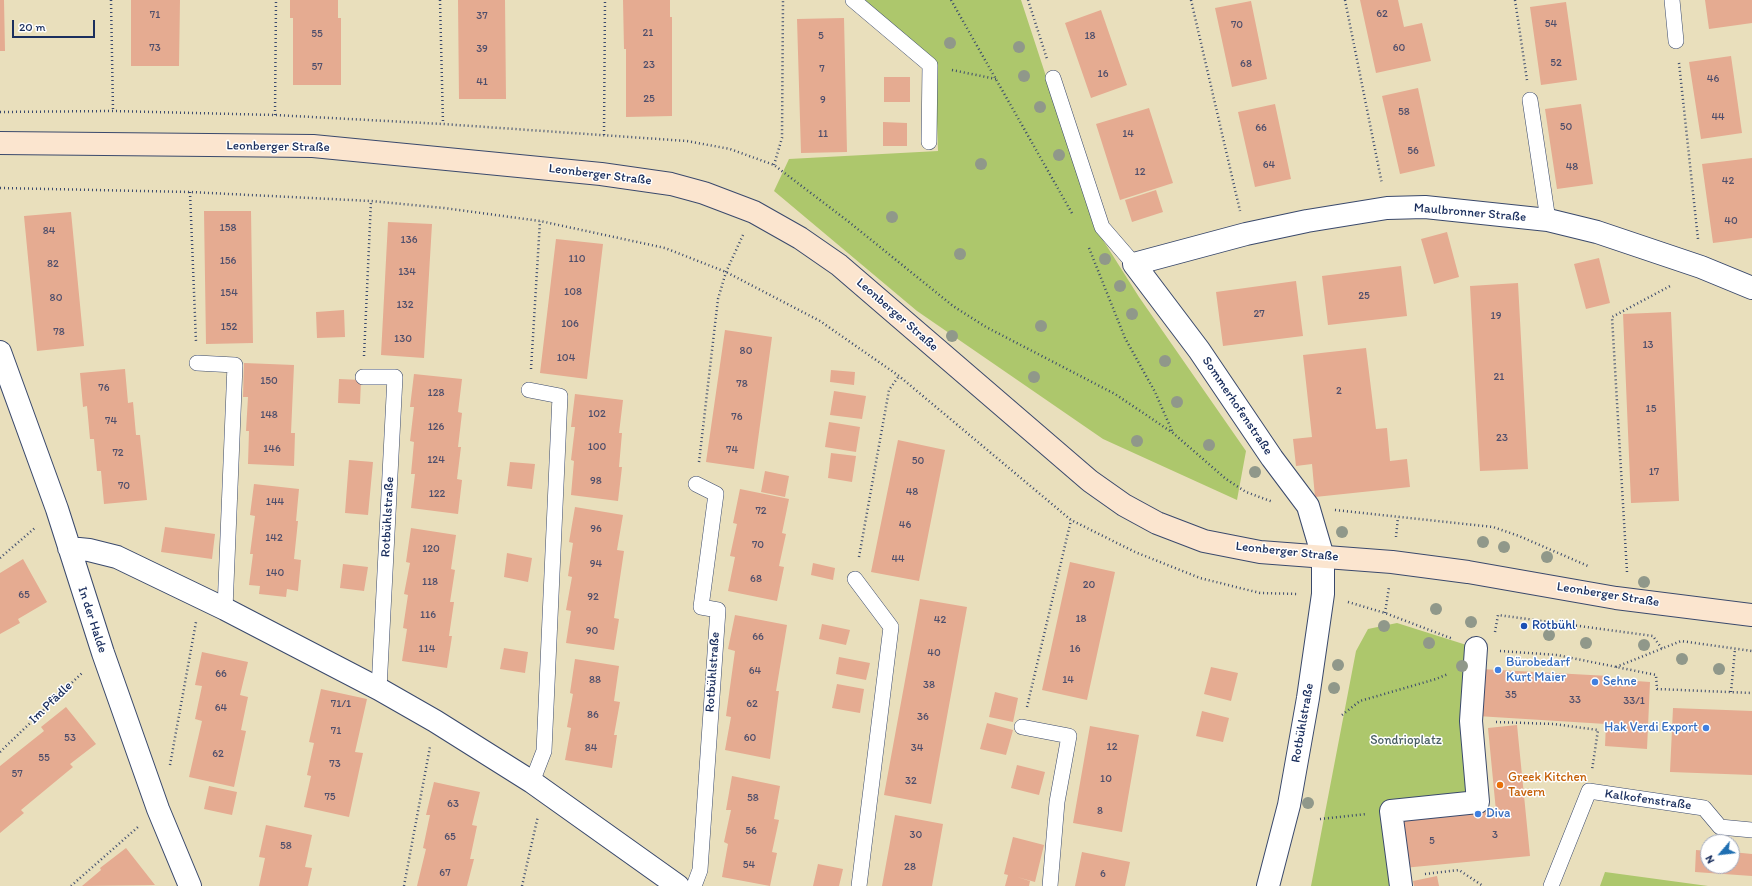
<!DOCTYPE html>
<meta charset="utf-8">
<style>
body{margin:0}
#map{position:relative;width:1752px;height:886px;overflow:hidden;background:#e9dfbc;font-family:Itim,sans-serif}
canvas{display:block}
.north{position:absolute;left:1700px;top:834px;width:40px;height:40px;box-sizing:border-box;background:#fff;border:1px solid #a4acbf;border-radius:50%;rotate:242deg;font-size:11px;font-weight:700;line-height:16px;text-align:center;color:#1b2f5e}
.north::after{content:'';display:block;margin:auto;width:14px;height:18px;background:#1f6fb2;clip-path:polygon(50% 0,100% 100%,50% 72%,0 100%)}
.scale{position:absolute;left:12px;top:20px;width:83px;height:18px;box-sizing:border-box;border:2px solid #1b2f5e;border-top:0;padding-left:5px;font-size:12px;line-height:14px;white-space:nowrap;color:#1b2f5e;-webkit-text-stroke:3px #fff;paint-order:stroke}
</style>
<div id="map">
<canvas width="1752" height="886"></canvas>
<div class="north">N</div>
<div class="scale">20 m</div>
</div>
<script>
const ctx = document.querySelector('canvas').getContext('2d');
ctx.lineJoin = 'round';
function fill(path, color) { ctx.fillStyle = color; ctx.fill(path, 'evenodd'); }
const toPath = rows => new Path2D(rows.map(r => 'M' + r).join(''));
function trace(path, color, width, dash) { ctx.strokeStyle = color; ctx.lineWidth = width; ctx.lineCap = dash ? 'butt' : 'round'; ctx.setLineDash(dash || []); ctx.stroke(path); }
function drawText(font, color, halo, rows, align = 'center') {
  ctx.font = font + ' Itim,sans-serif'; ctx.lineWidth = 3; ctx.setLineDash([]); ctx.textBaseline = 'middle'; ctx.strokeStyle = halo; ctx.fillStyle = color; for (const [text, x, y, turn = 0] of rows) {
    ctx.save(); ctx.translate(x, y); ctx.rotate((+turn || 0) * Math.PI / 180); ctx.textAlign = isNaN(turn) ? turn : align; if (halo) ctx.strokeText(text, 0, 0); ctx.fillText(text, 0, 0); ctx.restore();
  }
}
fill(toPath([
 [865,0,1021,0,1096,229,1139,297,1246,451,1237,500,1103,439,917,311,774,191,789,159,938,151,935,61],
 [1397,623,1476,648,1478,802,1391,811,1401,886,1311,886,1356,651,1368,629],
 [1605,872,1708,886,1600,886]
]), '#adc76c');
fill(toPath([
 [0,0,4,0,5,51,0,51],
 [131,0,180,0,179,66,131,66],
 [290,0,338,0,338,18,341,18,341,85,293,85,293,18,290,18],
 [458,0,505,0,506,99,459,99],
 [623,0,670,0,670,17,672,17,672,116,626,117,626,49,624,49],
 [1360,0,1398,0,1404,27,1422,23,1431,61,1376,73],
 [1705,0,1752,0,1752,23,1709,29],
 [1251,1,1267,79,1232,87,1215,8],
 [1566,2,1577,80,1541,85,1530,7],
 [1101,10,1127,85,1091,98,1065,23],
 [844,18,847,152,801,153,797,19],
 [1731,56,1742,133,1701,139,1689,62],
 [884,77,910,77,910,102,884,102],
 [1418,88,1435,166,1400,174,1382,96],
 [1275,104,1291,179,1255,187,1238,112],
 [1581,104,1593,184,1557,189,1545,109],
 [1149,108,1173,183,1120,200,1096,124],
 [883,122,907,123,907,146,883,146],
 [1752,158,1752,238,1713,243,1702,164],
 [1156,190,1163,212,1132,222,1125,200],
 [204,211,251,211,253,343,206,344],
 [71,212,84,346,37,351,24,216],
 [388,222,432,224,424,358,381,355],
 [1447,232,1459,277,1434,284,1421,239],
 [556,239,603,244,587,379,540,373],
 [1599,258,1610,303,1586,309,1574,264],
 [1401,266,1407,316,1328,325,1322,276],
 [1296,281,1303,336,1223,346,1216,292],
 [1518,283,1528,469,1480,471,1470,286],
 [344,310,345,337,317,338,316,312],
 [1671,312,1679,501,1631,503,1623,314],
 [725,330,772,337,754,469,706,462],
 [1366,348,1376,429,1387,428,1390,461,1407,459,1410,487,1315,497,1312,464,1296,466,1293,439,1312,437,1303,355],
 [244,363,294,365,291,433,295,433,294,466,248,464,249,431,246,431,248,397,243,397],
 [125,369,128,403,133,402,136,435,140,435,147,500,104,504,101,471,97,471,94,439,90,439,87,406,83,407,80,373],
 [831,370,855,372,854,385,830,382],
 [414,374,462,379,458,412,462,413,458,447,461,447,457,479,462,480,458,514,411,508,415,474,411,474,414,442,410,441,414,407,410,407],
 [339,379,361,380,360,404,338,403],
 [834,391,866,396,862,419,830,415],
 [575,394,623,400,619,433,622,433,619,467,622,467,618,501,571,495,574,461,571,460,575,427,571,427],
 [829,422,860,427,856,452,825,447],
 [898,440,945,450,919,581,871,572],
 [831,453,856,456,852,482,828,478],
 [349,460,373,462,368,515,345,513],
 [510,462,535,464,532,489,507,486],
 [765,471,789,476,785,497,761,492],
 [254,484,299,489,296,521,298,521,294,559,301,560,298,591,287,589,286,597,259,594,260,586,249,585,253,554,250,554,255,516,250,515],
 [740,489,789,499,782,533,786,534,779,566,784,567,777,601,728,591,735,557,730,556,737,524,733,523],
 [575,507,623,515,617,550,624,551,614,618,619,619,614,650,566,643,571,611,566,610,572,577,568,576,573,543,569,542],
 [165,527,215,534,212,559,161,552],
 [411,528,456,535,451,569,455,570,450,602,454,602,449,636,452,636,447,668,402,661,407,629,403,628,408,595,404,594,410,563,406,562],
 [507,553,532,558,528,582,504,577],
 [23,559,47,602,18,619,20,623,0,634,0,573],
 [1070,562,1115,572,1087,700,1042,690],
 [813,563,835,568,833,580,811,575],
 [343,564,368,567,364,591,340,588],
 [920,599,967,607,931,804,884,795],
 [735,615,787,625,776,691,779,691,770,759,725,750,731,717,726,716,735,651,728,649],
 [822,624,850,630,846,645,819,639],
 [504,648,528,652,525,673,500,669],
 [202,652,248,662,240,695,248,697,241,730,246,731,234,787,189,777,202,721,195,719,202,686,195,685],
 [839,657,870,663,866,680,836,674],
 [575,659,619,666,614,701,620,702,614,735,617,735,612,768,565,760,571,728,567,727,573,694,570,693],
 [1211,667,1238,673,1231,701,1204,694],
 [1480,669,1609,676,1608,679,1650,682,1647,749,1605,746,1606,724,1477,716],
 [837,684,864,689,860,713,832,708],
 [321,689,367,699,355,752,363,753,349,817,304,807,311,776,307,775,314,743,309,742],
 [995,692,1018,698,1013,722,989,717],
 [66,707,96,744,70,764,73,767,21,810,24,813,0,833,0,766,44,731,41,727],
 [1673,708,1752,711,1752,775,1670,772],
 [1202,711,1229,718,1223,742,1196,736],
 [987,723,1013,730,1006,755,980,749],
 [1517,725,1530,856,1403,868,1398,821,1496,811,1488,728],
 [1090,726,1139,735,1122,832,1073,823],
 [1017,765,1045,772,1039,795,1011,788],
 [732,776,780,786,774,819,779,820,772,852,777,853,770,886,722,877,728,844,724,842,731,810,726,810],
 [434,782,480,792,472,825,477,826,470,859,474,859,467,886,417,886,426,849,423,848,430,815,426,815],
 [209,786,237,792,232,815,204,809],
 [895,815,943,824,932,886,882,886],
 [266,825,312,835,305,867,312,868,308,886,259,886,265,858,259,857],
 [1013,837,1044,845,1035,882,1017,877,1030,881,1029,886,1005,886,1008,875,1004,874],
 [126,848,155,885,82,886,101,870,100,868],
 [1696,850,1708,851,1708,866,1732,866,1732,852,1752,854,1752,876,1695,872],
 [1082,852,1130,862,1125,886,1075,886],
 [818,864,843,869,839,886,813,886],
 [1437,876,1439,886,1414,886,1413,881]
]), '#e5ab91');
const service = toPath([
 [853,0,930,65,929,142],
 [1672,0,1676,41],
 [1053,78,1102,227,1134,264],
 [1530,100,1548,220],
 [197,363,235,365,225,609],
 [363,377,395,377,379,689],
 [529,390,560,396,544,751,532,782],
 [855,579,891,627,859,886],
 [1022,727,1069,736,1057,802,1050,886],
 [694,886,700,870,718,610,701,607,716,494,696,484],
 [1551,886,1589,791,1704,808,1720,827,1752,830]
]);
const pedestrian = toPath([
 [1401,886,1391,811,1478,802,1471,721,1476,648]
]);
const minor = toPath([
 [0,352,57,509,103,653,158,809,190,886],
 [69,548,89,550,117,557,225,609,379,689,435,721,532,782,678,886],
 [1268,886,1289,805,1308,698,1323,594,1323,557,1308,506,1272,458,1199,350,1134,264,1246,234,1307,221,1387,208,1425,207,1548,220,1597,232,1701,267,1752,288]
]);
const secondary = toPath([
 [0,143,313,146,601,174,671,184,704,193,754,212,800,238,839,265,1090,481,1124,505,1157,523,1204,541,1260,552,1392,562,1468,572,1616,598,1752,615]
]);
trace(service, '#3a496c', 16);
trace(pedestrian, '#3a496c', 24);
trace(minor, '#3a496c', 24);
trace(secondary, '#3a496c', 24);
trace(toPath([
 [111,0,113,111],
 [440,0,443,124],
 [951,0,1073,215],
 [1028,0,1047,59],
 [1191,0,1240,211],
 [1345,0,1382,184],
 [1515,0,1527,80],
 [1679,63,1698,239],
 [952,70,996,79],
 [0,112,113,111,275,115,443,124,687,141,730,149,774,165,849,222,953,306,986,327,1115,394,1173,433,1226,479,1246,492,1273,502],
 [275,115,276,0],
 [604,135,605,0],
 [774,165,782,138,783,0],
 [0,188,190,192,371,201,444,208,540,221,665,248,726,272,820,321,899,376,1071,520,1135,552,1200,578,1260,593,1299,594],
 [190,192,196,342],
 [1089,248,1125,338,1155,392,1173,433],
 [364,356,371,201],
 [531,369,540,221],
 [699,462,718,299,726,272,743,235],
 [1335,510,1493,527,1519,536,1588,566],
 [1396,537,1398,517],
 [859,557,889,390,899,376],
 [0,558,36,527],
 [1627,572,1612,317,1672,285],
 [1348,602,1385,613,1453,639],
 [1385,613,1389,587],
 [1495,632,1498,615,1653,636,1662,649],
 [1500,651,1557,655,1656,675,1657,689,1752,693],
 [1616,667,1681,641,1752,651],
 [1731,692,1735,649],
 [1027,707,1071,520],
 [1342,715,1360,701,1436,679,1448,674],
 [1496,722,1554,724,1598,730,1592,770],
 [0,752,82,673],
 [170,765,196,622],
 [1320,819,1367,814],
 [1425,874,1459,870,1483,886],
 [71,886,138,827],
 [404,886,430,747],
 [522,886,538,816]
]), '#3a496c', 2.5, [1, 3]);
trace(service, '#fff', 15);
trace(pedestrian, '#fff', 22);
trace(minor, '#fff', 22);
trace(secondary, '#fbe5cf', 22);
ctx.fillStyle = '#90988a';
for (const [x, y] of [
 [950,43],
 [1019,47],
 [1024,76],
 [1040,107],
 [1059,155],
 [981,164],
 [892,217],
 [960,254],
 [1105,259],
 [1120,286],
 [1132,314],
 [1041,326],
 [952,336],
 [1165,361],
 [1034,377],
 [1177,402],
 [1137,441],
 [1209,445],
 [1255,472],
 [1342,532],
 [1483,542],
 [1504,547],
 [1547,557],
 [1644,582],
 [1436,609],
 [1471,622],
 [1384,626],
 [1549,635],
 [1429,643],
 [1586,643],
 [1644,645],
 [1682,659],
 [1338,665],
 [1462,666],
 [1719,669],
 [1334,688],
 [1308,803]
]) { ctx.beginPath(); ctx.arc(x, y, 6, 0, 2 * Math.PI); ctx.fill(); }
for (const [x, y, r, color] of [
 [1524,626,4,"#1a4fb4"],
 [1498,670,4,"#3f7fe0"],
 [1595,682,4,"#3f7fe0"],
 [1706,728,4,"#3f7fe0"],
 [1500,785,4,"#e8710a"],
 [1478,814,4,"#3f7fe0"]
]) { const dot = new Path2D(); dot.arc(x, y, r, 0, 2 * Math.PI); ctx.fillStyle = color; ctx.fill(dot); trace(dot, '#fff', 1.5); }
drawText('11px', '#4e4e6b', null, [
 ["62",1382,14],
 ["71",155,15],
 ["37",482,16],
 ["54",1551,24],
 ["70",1237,25],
 ["21",648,33],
 ["55",317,34],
 ["5",821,36],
 ["18",1090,36],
 ["73",155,48],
 ["60",1399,48],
 ["39",482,49],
 ["52",1556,63],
 ["68",1246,64],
 ["23",649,65],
 ["57",317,67],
 ["7",822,69],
 ["16",1103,74],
 ["46",1713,79],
 ["41",482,82],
 ["25",649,99],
 ["9",823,100],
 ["58",1404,112],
 ["44",1718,117],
 ["50",1566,127],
 ["66",1261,128],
 ["11",823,134],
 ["14",1128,134],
 ["56",1413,151],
 ["64",1269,165],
 ["48",1572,167],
 ["12",1140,172],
 ["42",1728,181],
 ["40",1731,221],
 ["158",228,228],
 ["84",49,231],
 ["136",409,240],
 ["110",577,259],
 ["156",228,261],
 ["82",53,264],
 ["134",407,272],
 ["108",573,292],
 ["154",229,293],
 ["25",1364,296],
 ["80",56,298],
 ["132",405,305],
 ["27",1259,314],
 ["19",1496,316],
 ["106",570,324],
 ["152",229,327],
 ["78",59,332],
 ["130",403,339],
 ["13",1648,345],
 ["80",746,351],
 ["104",566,358],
 ["21",1499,377],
 ["150",269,381],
 ["78",742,384],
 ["76",104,388],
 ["2",1339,391],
 ["128",436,393],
 ["15",1651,409],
 ["102",597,414],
 ["148",269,415],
 ["76",737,417],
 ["74",111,421],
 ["126",436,427],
 ["23",1502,438],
 ["100",597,447],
 ["146",272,449],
 ["74",732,450],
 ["72",118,453],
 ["124",436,460],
 ["50",918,461],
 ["17",1654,472],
 ["98",596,481],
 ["70",124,486],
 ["48",912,492],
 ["122",437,494],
 ["144",275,502],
 ["72",761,511],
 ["46",905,525],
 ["96",596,529],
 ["142",274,538],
 ["70",758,545],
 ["120",431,549],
 ["44",898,559],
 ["94",596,564],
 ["140",275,573],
 ["68",756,579],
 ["118",430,582],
 ["20",1089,585],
 ["65",24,595],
 ["92",593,597],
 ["116",428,615],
 ["18",1081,619],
 ["42",940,620],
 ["90",592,631],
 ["66",758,637],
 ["114",427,649],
 ["16",1075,649],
 ["40",934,653],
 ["64",755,671],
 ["66",221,674],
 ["88",595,680],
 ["14",1068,680],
 ["38",929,685],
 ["35",1511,695],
 ["33",1575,700],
 ["33/1",1634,701],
 ["71/1",341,704],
 ["62",752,704],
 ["64",221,708],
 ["86",593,715],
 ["36",923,717],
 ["71",336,731],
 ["53",70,738],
 ["60",750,738],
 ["12",1112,747],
 ["84",591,748],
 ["34",917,748],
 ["62",218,754],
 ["55",44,758],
 ["73",335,764],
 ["57",17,774],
 ["10",1106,779],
 ["32",911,781],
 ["75",330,797],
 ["58",753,798],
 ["63",453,804],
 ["8",1100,811],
 ["56",751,831],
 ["30",916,835],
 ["3",1495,835],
 ["65",450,837],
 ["5",1432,841],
 ["58",286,846],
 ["54",749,865],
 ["28",910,867],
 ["67",445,873],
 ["6",1103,874]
]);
drawText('13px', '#1b2f5e', '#fff', [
 ["Leonberger Straße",278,147,1],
 ["Leonberger Straße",600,175,7],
 ["Maulbronner Straße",1470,213,5],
 ["Leonberger Straße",897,315,41],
 ["Sommerhofenstraße",1237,406,56],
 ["Rotbühlstraße",388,517,-87],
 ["Leonberger Straße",1287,552,6],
 ["Leonberger Straße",1608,595,9],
 ["In der Halde",92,620,72],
 ["Rotbühlstraße",713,672,-86],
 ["Im Pfädle",51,703,-44],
 ["Rotbühlstraße",1303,723,-80],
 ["Kalkofenstraße",1648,800,8]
]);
drawText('13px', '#164399', '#fff', [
 ["Rotbühl",1532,626]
], 'left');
drawText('13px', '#366cbe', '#fff', [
 ["Bürobedarf",1506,663],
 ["Kurt Maier",1506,678],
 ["Sehne",1603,682],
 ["Hak Verdi Export",1698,728,"right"],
 ["Diva",1486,814]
], 'left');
drawText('13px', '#475d62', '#fff', [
 ["Sondrioplatz",1406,741]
]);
drawText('13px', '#c56008', '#fff', [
 ["Greek Kitchen",1508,778],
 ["Tavern",1508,793]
], 'left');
</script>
